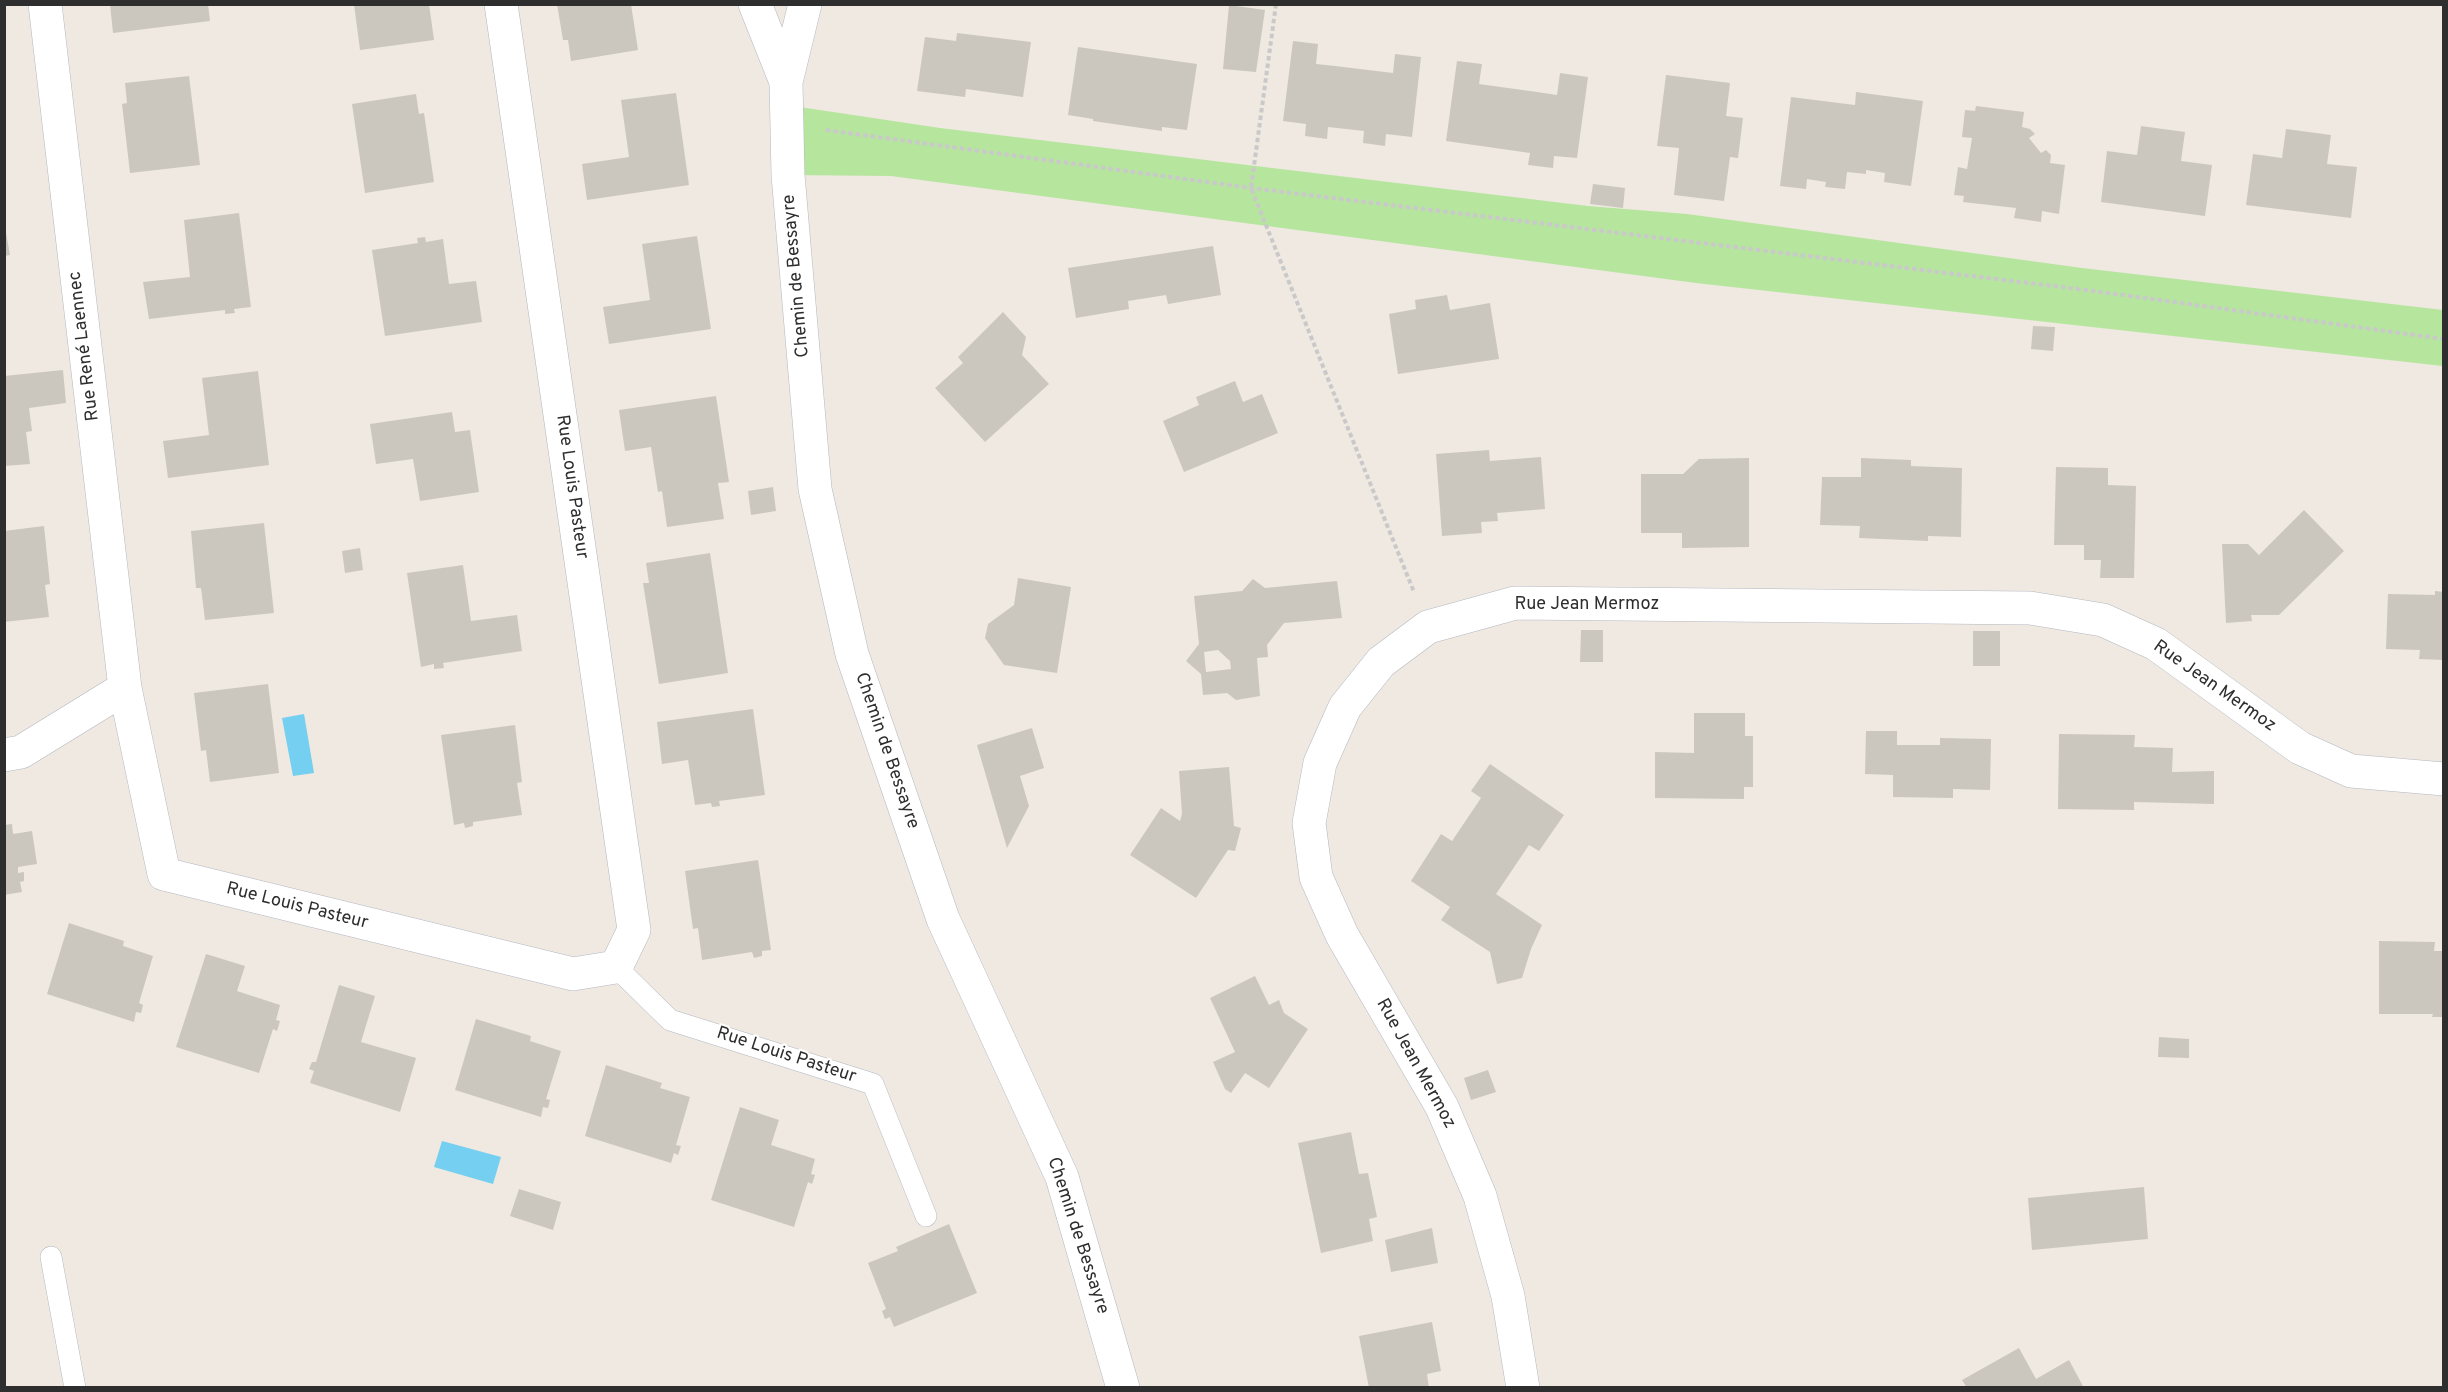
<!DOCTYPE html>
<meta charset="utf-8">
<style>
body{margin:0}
#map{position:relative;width:2448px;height:1392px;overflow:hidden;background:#efe9e1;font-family:Overpass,sans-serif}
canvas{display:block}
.frame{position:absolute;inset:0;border:6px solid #2e2e2e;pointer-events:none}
</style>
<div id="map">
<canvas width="2448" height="1392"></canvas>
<div class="frame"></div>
</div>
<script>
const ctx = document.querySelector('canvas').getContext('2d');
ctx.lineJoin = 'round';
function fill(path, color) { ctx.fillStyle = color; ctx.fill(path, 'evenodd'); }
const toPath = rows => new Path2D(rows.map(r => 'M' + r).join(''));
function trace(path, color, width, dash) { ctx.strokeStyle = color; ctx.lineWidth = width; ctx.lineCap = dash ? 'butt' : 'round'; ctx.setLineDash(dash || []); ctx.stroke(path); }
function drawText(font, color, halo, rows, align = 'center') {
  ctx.font = font + ' Overpass,sans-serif'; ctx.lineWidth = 4.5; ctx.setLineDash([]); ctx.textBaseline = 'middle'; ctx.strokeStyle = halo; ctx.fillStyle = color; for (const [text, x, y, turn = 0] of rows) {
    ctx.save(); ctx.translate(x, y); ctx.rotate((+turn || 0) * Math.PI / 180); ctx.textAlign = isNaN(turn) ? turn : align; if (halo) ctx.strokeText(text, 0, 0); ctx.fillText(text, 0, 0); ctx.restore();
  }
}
fill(toPath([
 [786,105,940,128,1588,206,1687,214,2082,268,2443,310,2443,366,1696,283,891,176,788,175]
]), '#b6e59e');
fill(toPath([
 [304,714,314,773,293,776,282,718],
 [442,1141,501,1157,493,1184,434,1167]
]), '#75cff0');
fill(toPath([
 [110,4,208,4,210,21,113,33],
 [354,4,429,4,434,40,360,50],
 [557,4,631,4,638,50,571,61,568,40,563,40],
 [1229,5,1265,10,1256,72,1223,69],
 [957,33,1031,42,1023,97,966,89,965,97,917,91,925,37,956,41],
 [1293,41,1318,44,1316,64,1335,66,1393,73,1395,54,1421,57,1412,137,1386,134,1385,146,1363,143,1364,131,1328,127,1327,139,1305,136,1306,124,1283,121],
 [1078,47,1197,64,1187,130,1162,127,1162,131,1093,121,1093,119,1068,115],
 [1457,61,1482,64,1479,84,1537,92,1557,95,1560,73,1588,77,1577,158,1554,156,1553,168,1528,165,1530,153,1446,141],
 [1666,75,1730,83,1726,116,1743,118,1738,158,1730,157,1724,201,1674,195,1679,148,1657,146],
 [189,76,200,165,130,173,122,104,127,103,125,83],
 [1856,92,1923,101,1911,186,1884,182,1885,173,1866,170,1866,174,1847,172,1845,189,1825,187,1826,182,1807,179,1806,189,1780,186,1791,97,1855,105],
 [676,93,689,185,587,200,582,164,629,157,621,100],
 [416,94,419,114,424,113,434,182,365,193,352,104],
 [1976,106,2024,112,2022,127,2030,129,2035,134,2029,138,2041,153,2046,150,2051,155,2050,163,2065,165,2059,214,2042,211,2041,222,2014,218,2016,208,1963,202,1964,196,1954,195,1958,167,1967,169,1972,138,1962,137,1965,110,1975,111],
 [2141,126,2185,132,2181,161,2212,165,2205,216,2101,202,2107,151,2137,155],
 [2286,129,2331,135,2327,164,2357,167,2351,218,2246,205,2253,154,2282,158],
 [1593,184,1625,188,1623,208,1590,204],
 [239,213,251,307,234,309,235,313,225,314,225,310,149,319,143,282,190,277,184,220],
 [4,221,10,255,4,256],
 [697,236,711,329,609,344,603,307,650,300,642,244],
 [425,237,426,242,443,239,449,284,476,281,482,322,385,336,372,250,418,243,417,238],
 [1213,246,1221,295,1168,304,1166,295,1128,301,1129,309,1076,318,1068,268],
 [1447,295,1450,310,1490,303,1499,359,1398,374,1389,314,1416,309,1415,300],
 [1003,312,1026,337,1022,355,1049,384,985,442,935,388,963,363,958,357],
 [2033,326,2055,327,2053,351,2031,349],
 [63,370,66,403,29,408,32,431,26,432,30,464,4,466,4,376],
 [258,371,269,465,168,478,163,441,209,435,202,378],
 [1235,381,1243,402,1262,394,1278,433,1184,472,1163,421,1199,405,1196,397],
 [716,396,729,482,718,483,724,519,667,527,662,491,658,492,651,447,625,451,619,410],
 [452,412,455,432,470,430,479,492,420,501,413,459,376,464,370,424],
 [1489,450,1490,461,1541,457,1545,509,1497,513,1498,521,1481,522,1482,533,1442,536,1436,454],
 [1749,458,1749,547,1682,548,1682,533,1641,533,1641,474,1683,474,1699,459],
 [1861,458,1911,460,1911,466,1962,468,1961,537,1928,536,1928,541,1859,538,1860,526,1820,525,1822,477,1861,477],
 [2056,467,2108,468,2108,485,2136,486,2134,578,2100,578,2101,560,2084,560,2084,545,2054,545],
 [773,487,776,511,751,515,748,491],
 [2304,510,2344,551,2279,615,2251,615,2252,621,2226,623,2222,544,2248,544,2259,555],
 [264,523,274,613,205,620,201,588,196,588,191,531],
 [44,526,50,584,45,585,49,617,4,622,4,531],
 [360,548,363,570,345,573,342,551],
 [710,553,728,673,659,684,643,583,649,583,646,563],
 [463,565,471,621,517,615,522,651,443,663,444,668,434,669,434,664,421,667,407,573],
 [1018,578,1071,587,1057,673,1004,665,985,638,988,624,1014,605],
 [1253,579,1265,588,1337,581,1342,618,1284,623,1267,645,1268,657,1257,658,1260,696,1236,700,1227,693,1203,695,1201,674,1186,661,1199,644,1194,596,1242,591],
 [1218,650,1230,661,1231,669,1206,672,1204,652],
 [2435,591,2444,592,2444,660,2419,659,2420,650,2386,649,2388,594,2435,595],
 [1581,630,1603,630,1603,662,1580,662],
 [1973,631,2000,631,2000,666,1973,666],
 [268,684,279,773,210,782,206,750,201,751,194,693],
 [753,709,765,795,719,801,720,806,712,807,711,803,695,805,688,760,662,764,657,722],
 [1694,713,1745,713,1745,736,1753,736,1753,787,1744,787,1744,799,1655,798,1655,752,1694,753],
 [515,725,522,782,517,783,522,815,473,822,473,826,465,828,464,823,454,825,441,735],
 [1032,728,1044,768,1020,776,1029,806,1007,848,977,745],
 [1866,731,1897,731,1897,745,1940,745,1940,738,1991,739,1990,790,1953,789,1953,798,1893,797,1893,775,1865,774],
 [2059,734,2135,735,2134,747,2173,748,2172,772,2214,771,2214,804,2134,802,2134,810,2058,809],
 [1490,764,1564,815,1539,851,1529,845,1496,894,1542,925,1531,949,1522,978,1497,984,1490,952,1441,920,1450,907,1411,881,1441,834,1452,841,1481,798,1471,791],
 [1229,767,1234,826,1241,828,1235,851,1228,850,1196,898,1130,855,1161,808,1180,821,1182,814,1179,771],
 [12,824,13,834,32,831,37,864,18,867,18,873,24,872,24,881,20,882,22,892,4,895,4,825],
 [758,860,771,950,762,951,762,956,754,958,752,952,702,960,698,928,693,929,685,871],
 [69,923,124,941,123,946,153,956,139,1003,143,1005,141,1013,136,1012,134,1022,47,994],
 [2379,941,2435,942,2434,951,2444,951,2444,1017,2432,1017,2433,1014,2379,1014],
 [206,954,245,966,237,991,280,1005,276,1020,280,1021,277,1031,273,1029,259,1073,176,1047],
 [1255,976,1269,1005,1279,1000,1284,1013,1308,1029,1269,1088,1245,1073,1231,1093,1225,1089,1213,1062,1235,1052,1210,998],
 [339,985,375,996,361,1042,416,1058,400,1112,310,1083,314,1071,309,1069,312,1062,316,1062],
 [476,1019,531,1036,530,1041,561,1051,546,1099,550,1100,548,1108,543,1107,541,1117,455,1090],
 [2159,1037,2189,1039,2189,1058,2158,1057],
 [606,1065,662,1083,660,1088,690,1097,676,1145,681,1146,678,1155,674,1153,671,1163,585,1136],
 [1488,1070,1496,1092,1471,1100,1464,1078],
 [740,1107,779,1120,771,1145,815,1159,811,1174,815,1175,812,1184,808,1182,794,1227,711,1200],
 [1351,1132,1359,1174,1368,1173,1377,1217,1369,1219,1373,1241,1321,1253,1298,1143],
 [2144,1187,2148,1239,2032,1250,2028,1198],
 [519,1189,561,1202,553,1230,510,1216],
 [949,1224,977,1293,894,1327,890,1317,885,1319,882,1311,886,1309,868,1263,898,1251,896,1247],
 [1432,1228,1438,1263,1391,1272,1385,1240],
 [1432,1322,1441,1371,1427,1374,1429,1388,1369,1388,1359,1336],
 [2019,1348,2036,1379,2069,1360,2084,1388,1967,1388,1962,1380]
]), '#cbc7bf');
const lane = toPath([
 [616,967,670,1020,873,1084,926,1216],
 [51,1257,75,1388]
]);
const street = toPath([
 [45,4,125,688,164,874,573,974,616,967,634,930,501,4],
 [4,755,21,752,125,688],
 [1523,1388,1508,1296,1480,1196,1442,1107,1342,935,1316,877,1309,823,1320,763,1345,707,1381,662,1428,627,1515,603,2030,608,2103,620,2156,644,2300,748,2351,771,2444,779]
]);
const secondary = toPath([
 [755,4,786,82],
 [805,4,786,82,788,175,815,489,852,654,943,919,1062,1177,1123,1388]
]);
trace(lane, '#b4b7c1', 22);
trace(street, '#b4b7c1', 34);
trace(secondary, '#b4b7c1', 34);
trace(toPath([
 [1276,4,1251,188,1414,592],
 [826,130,1251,188,2086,290,2444,339]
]), '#c9c9c9', 4, [4.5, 3]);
trace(lane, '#fff', 21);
trace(street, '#fff', 33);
trace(secondary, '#fff', 33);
drawText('18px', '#2e2e2e', '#fff', [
 ["Chemin de Bessayre",797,276,-95],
 ["Rue René Laennec",85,346,-97],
 ["Rue Louis Pasteur",571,487,82],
 ["Rue Jean Mermoz",1587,605],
 ["Rue Jean Mermoz",2214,687,35],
 ["Chemin de Bessayre",886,751,71],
 ["Rue Louis Pasteur",297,907,14],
 ["Rue Louis Pasteur",786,1056,18],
 ["Rue Jean Mermoz",1415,1064,61],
 ["Chemin de Bessayre",1077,1236,72]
]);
</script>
